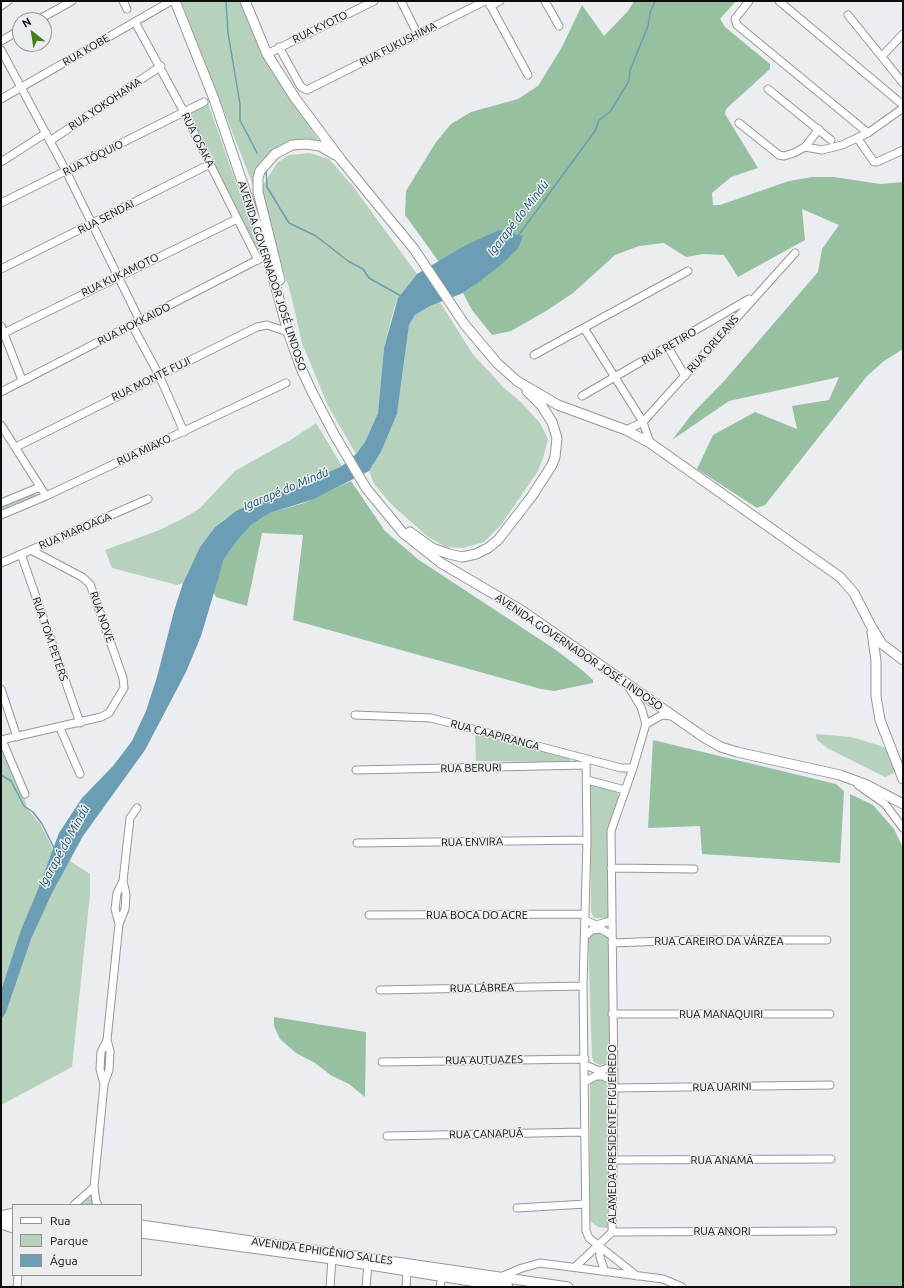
<!DOCTYPE html>
<meta charset="utf-8">
<style>
body{margin:0}
#map{position:relative;width:904px;height:1288px;overflow:hidden;background:#ebedf0;font-family:Ubuntu,sans-serif}
canvas{display:block}
.frame{position:absolute;inset:0;border:2px solid #0d0d0e;pointer-events:none}
.legend{position:absolute;left:12px;top:1204px;width:130px;height:72px;box-sizing:border-box;background:#ebedf0;border:1px solid #929396;margin:0;padding:5px 7px;list-style:none;font-size:12px;color:#0d0d0e}
.legend li{display:flex;align-items:center;gap:8px;height:20px}
.legend b{width:20px;border:1px solid #929396}
.north{position:absolute;left:12px;top:12px;width:40px;height:40px;box-sizing:border-box;background:#ebedf0;border:1px solid #929396;border-radius:50%;rotate:330deg;font-size:11px;font-weight:700;line-height:16px;text-align:center;color:#0d0d0e}
.north::after{content:'';display:block;margin:auto;width:14px;height:18px;background:#437e19;clip-path:polygon(50% 0,100% 100%,50% 72%,0 100%)}
</style>
<div id="map">
<canvas width="904" height="1288"></canvas>
<div class="frame"></div>
<ul class="legend">
<li><b style="height:5px;background:#fff"></b>Rua</li>
<li><b style="height:11px;background:#b6d2bc"></b>Parque</li>
<li><b style="height:11px;background:#6b9eb5"></b>Água</li>
</ul>
<div class="north">N</div>
</div>
<script>
const ctx = document.querySelector('canvas').getContext('2d');
ctx.lineJoin = 'round';
function fill(path, color) { ctx.fillStyle = color; ctx.fill(path, 'evenodd'); }
const toPath = rows => new Path2D(rows.map(r => 'M' + r).join(''));
function trace(path, color, width, dash) { ctx.strokeStyle = color; ctx.lineWidth = width; ctx.lineCap = dash ? 'butt' : 'round'; ctx.setLineDash(dash || []); ctx.stroke(path); }
function drawText(font, color, halo, rows, align = 'center') {
  ctx.font = font + ' Ubuntu,sans-serif'; ctx.lineWidth = 3; ctx.setLineDash([]); ctx.textBaseline = 'middle'; ctx.strokeStyle = halo; ctx.fillStyle = color; for (const [text, x, y, turn = 0] of rows) {
    ctx.save(); ctx.translate(x, y); ctx.rotate((+turn || 0) * Math.PI / 180); ctx.textAlign = isNaN(turn) ? turn : align; if (halo) ctx.strokeText(text, 0, 0); ctx.fillText(text, 0, 0); ctx.restore();
  }
}
fill(toPath([
 [181,1,240,1,257,42,271,70,319,141,295,140,277,147,261,163,253,185],
 [208,103,261,254,259,255,188,113],
 [310,153,329,159,352,185,417,274,398,298,394,308,384,348,378,413,365,442,356,454,328,406,302,343,290,291,273,239,262,187,277,163,289,155],
 [440,302,472,353,504,388,521,402,540,423,548,439,543,458,538,471,501,525,484,542,463,548,445,547,427,536,392,505,374,484,369,471,381,452,397,414,409,325,415,315,430,306],
 [316,423,342,466,296,487,245,506,223,520,215,527,200,547,183,583,177,585,112,568,105,550,157,531,180,520,199,509,235,471,292,439],
 [34,492,37,496,1,512,1,506],
 [475,734,569,756,570,761,565,762,476,761],
 [816,734,851,737,881,746,890,751,899,764,894,773,885,777,829,749,817,740],
 [1,744,24,797,27,808,40,824,54,851,90,874,90,894,72,1067,1,1105],
 [591,783,616,791,619,795,610,826,609,918,594,918,591,912],
 [594,931,606,933,610,939,611,1058,607,1064,600,1065,594,1062,592,1057,588,937],
 [605,1077,611,1084,611,1226,606,1228,598,1227,590,1221,590,1084,597,1078],
 [93,1191,97,1205,76,1205]
]), '#b6d2bc');
fill(toPath([
 [634,1,736,1,720,19,725,27,770,64,770,69,726,109,725,114,758,168,731,177,712,193,713,205,720,205,789,181,812,177,834,177,880,184,903,182,903,349,884,361,867,376,765,505,757,508,697,469,713,435,755,412,797,429,792,406,829,400,839,377,729,401,672,440,692,414,725,380,818,272,822,249,839,225,802,209,805,240,738,277,724,255,703,254,686,257,664,243,639,246,615,255,573,293,546,311,511,331,492,335,472,310,463,293,475,285,464,246,439,262,405,215,406,191,436,142,451,124,471,112,518,99,538,86,562,47,582,5,604,36,628,11],
 [351,481,385,531,419,560,556,650,582,670,593,680,593,683,554,691,541,689,293,620,303,535,262,533,247,606,216,597,213,592,224,559,237,541,251,525,270,513,304,503],
 [653,740,836,784,844,791,840,863,702,854,700,826,648,828],
 [850,794,873,805,894,829,903,848,903,1287,850,1287],
 [274,1017,366,1032,365,1097,349,1084,332,1076,315,1063,296,1053,280,1039,274,1026]
]), '#96c0a0');
fill(toPath([
 [499,230,523,236,518,248,502,264,475,285,463,293,430,306,415,315,409,325,397,414,381,452,369,471,314,499,270,513,251,525,237,541,224,559,201,636,186,672,145,750,83,836,52,893,31,939,6,1012,1,1020,1,991,21,930,37,892,59,833,82,798,113,766,132,741,146,711,157,677,174,611,183,583,200,547,215,527,236,511,265,497,296,487,342,466,356,454,365,442,378,413,384,348,398,298,417,274,464,246]
]), '#6b9eb5');
trace(toPath([
 [226,1,228,33,240,104,240,120,257,153],
 [266,170,267,187,289,223,316,236,348,261,363,269,369,278,401,296],
 [518,236,595,131,599,120,610,112,629,81,630,70,648,26,650,13,655,1],
 [1,775,11,781,24,806,33,812,42,824,54,848]
]), '#6b9eb5', 1.5);
const minor = toPath([
 [123,1,127,9],
 [401,1,417,33],
 [488,1,528,75],
 [545,1,559,26],
 [749,1,735,19,737,25,868,133],
 [779,1,903,105],
 [1,6,8,1],
 [490,6,500,1],
 [848,15,903,83],
 [38,20,72,1],
 [135,22,184,112,258,260],
 [1,41,20,30],
 [279,47,301,87,307,90,485,1],
 [1,50,66,171,140,321],
 [267,54,374,1],
 [882,56,903,34],
 [768,89,831,140],
 [1,99,171,1],
 [739,123,779,155,784,156,794,153,805,147,819,129],
 [858,139,874,162,877,162,903,150],
 [50,141,161,66],
 [805,147,822,150,842,145,868,133,903,108],
 [1,162,46,133],
 [1,203,204,102],
 [1,269,210,164],
 [132,325,159,375,184,432],
 [1,326,22,380],
 [584,328,643,422,650,443],
 [4,333,237,219],
 [668,347,685,376],
 [534,355,688,271],
 [1,392,267,255],
 [582,396,749,299],
 [1,425,46,496],
 [626,430,643,422,795,253],
 [16,447,257,327,267,325,288,332],
 [1,503,40,487],
 [1,515,46,496,286,383],
 [21,554,80,723],
 [1,563,148,499],
 [1,689,17,737],
 [355,715,431,718,621,768,633,768],
 [646,724,662,715,672,716],
 [60,728,80,774],
 [1,740,101,717,109,713,124,688,123,678,90,584,82,577,31,550],
 [2,740,25,794],
 [586,759,587,840,583,986,586,1231,589,1238,637,1276],
 [356,770,586,765],
 [587,780,625,790],
 [858,785,885,804,903,828],
 [357,843,587,840],
 [611,868,694,869],
 [369,915,585,914],
 [585,920,596,925,611,921],
 [119,924,115,909,117,893,123,881],
 [585,936,592,930,601,929,611,935],
 [612,943,690,940,827,940],
 [380,990,583,986],
 [612,1014,830,1014],
 [382,1062,585,1059],
 [585,1065,600,1071,613,1066],
 [586,1081,596,1076,603,1076,613,1081],
 [104,1084,100,1069,101,1052,107,1040,119,924,125,909,126,894,123,881,130,818,137,808],
 [614,1088,830,1085],
 [387,1136,585,1132],
 [613,1160,831,1159],
 [74,1205,94,1187],
 [98,1205,96,1201,94,1187,104,1084,109,1070,110,1051,107,1040],
 [517,1208,586,1204],
 [1,1225,13,1229],
 [612,1232,833,1231],
 [599,1245,600,1257,605,1272],
 [575,1267,612,1232,614,1088,611,831,633,768,646,724,641,707,628,686],
 [503,1276,522,1268,540,1263,663,1279,682,1287],
 [17,1287,18,1275],
 [330,1287,332,1259],
 [366,1287,368,1264],
 [406,1287,407,1271],
 [440,1287,442,1276]
]);
const major = toPath([
 [175,1,214,99,267,255,288,332,301,368,312,392,334,434,366,488,403,533,441,563,521,610,705,738,721,747,737,752,840,775,867,785,903,804],
 [245,1,267,54,295,98,342,161,414,249,465,325,497,363,517,381,558,405,626,430,650,443,840,577,854,593,871,626,882,644,903,660],
 [280,280,258,192,258,178,260,171,275,154,292,145,306,144,320,146,335,155],
 [410,532,432,548,449,554,462,557,476,554,488,548,498,540,532,496,552,465,555,457,557,438,552,422,542,406,527,391],
 [872,632,876,661,876,696,880,720,903,779],
 [1,1216,13,1213],
 [1,1223,13,1221],
 [141,1225,568,1287],
 [141,1233,332,1259,508,1287]
]);
trace(minor, '#95979a', 9);
trace(major, '#95979a', 11);
trace(minor, '#fff', 7);
trace(major, '#fff', 9);
drawText('11px', '#0d0d0e', '#ebedf0', [
 ["RUA KYOTO",320,27,-26],
 ["RUA FUKUSHIMA",398,44,-27],
 ["RUA KOBE",86,50,-30],
 ["RUA YOKOHAMA",105,104,-34],
 ["RUA OSAKA",198,140,63],
 ["RUA TÓQUIO",93,158,-27],
 ["RUA SENDAI",106,217,-27],
 ["RUA KUKAMOTO",120,275,-26],
 ["AVENIDA GOVERNADOR JOSÉ LINDOSO",272,276,72],
 ["RUA HOKKAIDO",134,324,-27],
 ["RUA ORLEANS",713,344,-49],
 ["RUA RETIRO",669,346,-30],
 ["RUA MONTE FUJI",151,379,-26],
 ["RUA MIAKO",144,450,-25],
 ["RUA MAROAGA",75,531,-23],
 ["RUA NOVE",102,617,71],
 ["RUA TOM PETERS",50,639,71],
 ["AVENIDA GOVERNADOR JOSÉ LINDOSO",579,652,34],
 ["RUA CAAPIRANGA",495,735,15],
 ["RUA BERURI",471,768,-1],
 ["RUA ENVIRA",472,842,-1],
 ["RUA BOCA DO ACRE",477,915],
 ["RUA CAREIRO DA VÁRZEA",719,941],
 ["RUA LÁBREA",482,988,-1],
 ["RUA MANAQUIRI",721,1014],
 ["RUA AUTUAZES",484,1060,-1],
 ["RUA UARINI",722,1087,-1],
 ["RUA CANAPUÃ",486,1134,-1],
 ["ALAMEDA PRESIDENTE FIGUEIREDO",612,1134,-90],
 ["RUA ANAMÃ",722,1160],
 ["RUA ANORI",722,1231],
 ["AVENIDA EPHIGÊNIO SALLES",322,1251,8]
]);
drawText('italic 12px', '#0e536b', '#ebedf0', [
 ["Igarapé do Mindú",518,218,-52],
 ["Igarapé do Mindú",286,489,-23],
 ["Igarapé do Mindú",64,846,-61]
]);
</script>
